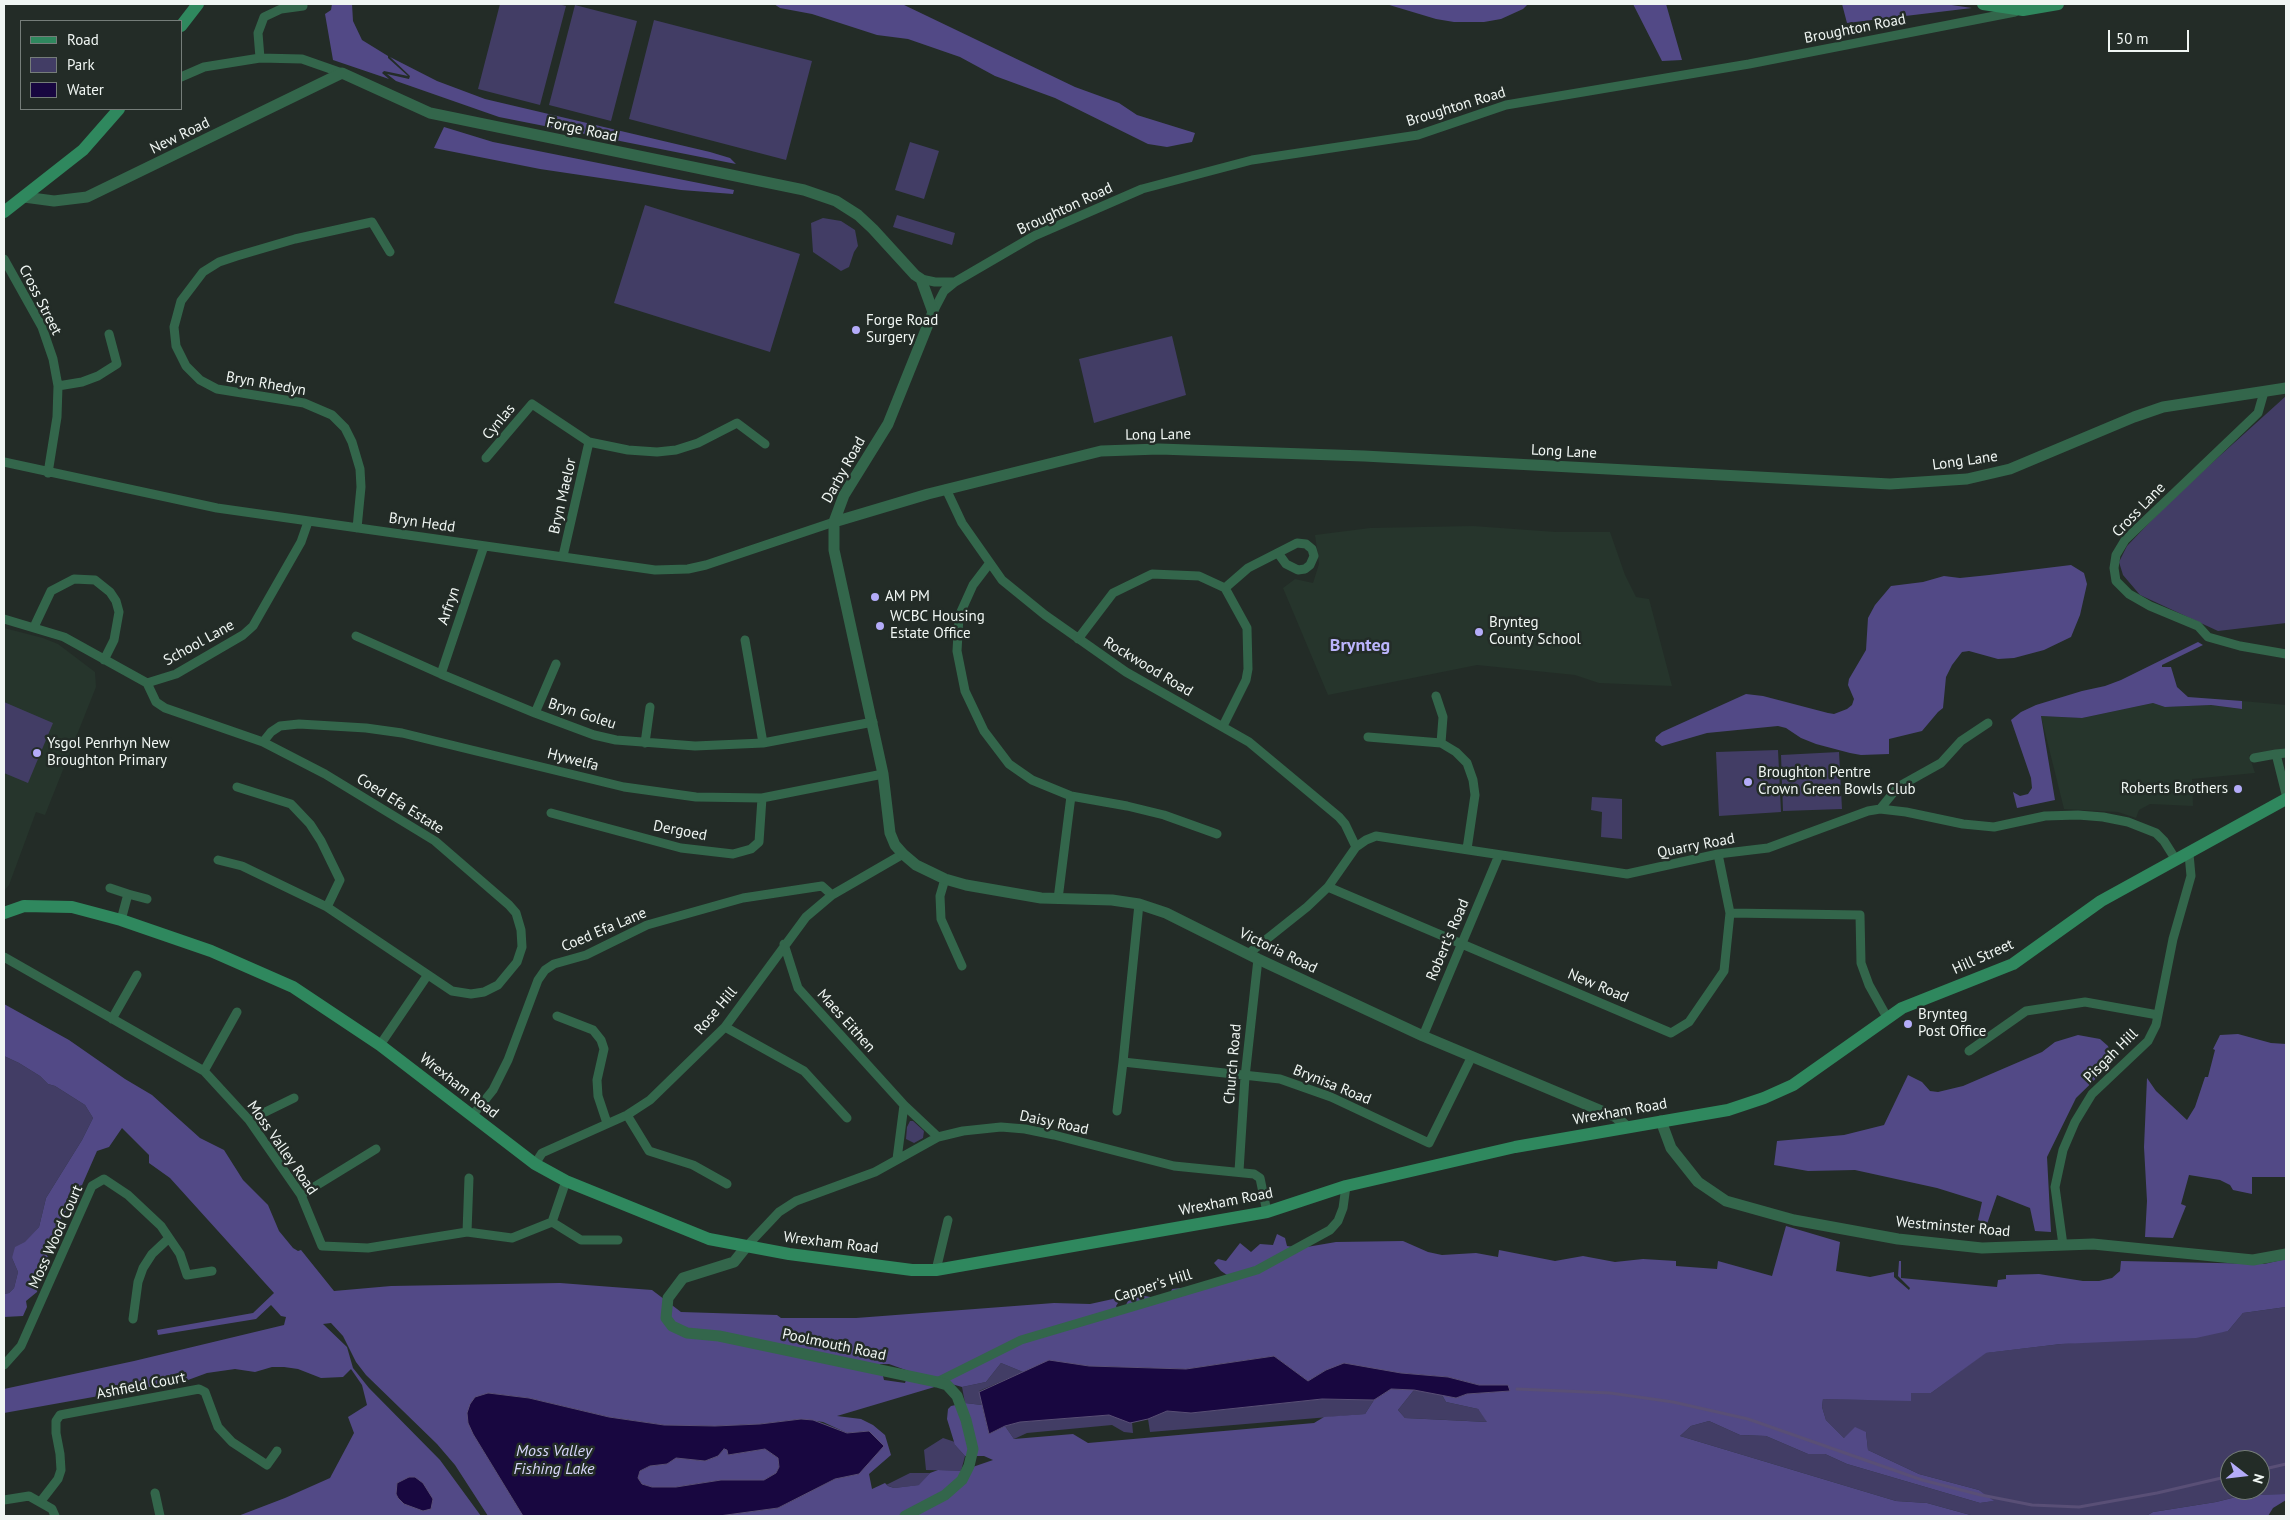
<!DOCTYPE html>
<style>
body{margin:0}
#map{position:relative;width:2290px;height:1520px;overflow:hidden;background:#232c27;font-family:"PT Sans",sans-serif}
canvas{display:block}
.frame{position:absolute;inset:0;border:5px solid #f0f6f3;pointer-events:none}
.legend{position:absolute;left:20px;top:20px;width:162px;height:90px;box-sizing:border-box;background:#232c27;border:1px solid #757d79;margin:0;padding:6px 9px;list-style:none;font-size:15px;color:#f0f6f3}
.legend li{display:flex;align-items:center;gap:10px;height:25px}
.legend b{width:25px;border:1px solid #757d79}
.north{position:absolute;left:2220px;top:1450px;width:50px;height:50px;box-sizing:border-box;background:#232c27;border:1px solid #757d79;border-radius:50%;rotate:106deg;font-size:14px;font-weight:700;line-height:20px;text-align:center;color:#f0f6f3}
.north::after{content:'';display:block;margin:auto;width:18px;height:22px;background:#b4acf9;clip-path:polygon(50% 0,100% 100%,50% 72%,0 100%)}
.scale{position:absolute;left:2108px;top:30px;width:81px;height:22px;box-sizing:border-box;border:2px solid #f0f6f3;border-top:0;padding-left:6px;font-size:15px;line-height:18px;white-space:nowrap;color:#f0f6f3;-webkit-text-stroke:4px #232c27;paint-order:stroke}
</style>
<div id="map">
<canvas width="2290" height="1520"></canvas>
<div class="frame"></div>
<ul class="legend">
<li><b style="height:6px;background:#2f885e"></b>Road</li>
<li><b style="height:14px;background:#423d65"></b>Park</li>
<li><b style="height:14px;background:#180740"></b>Water</li>
</ul>
<div class="north">N</div>
<div class="scale">50 m</div>
</div>
<script>
const ctx = document.querySelector('canvas').getContext('2d');
ctx.lineJoin = 'round';
function fill(path, color) { ctx.fillStyle = color; ctx.fill(path, 'evenodd'); }
const toPath = rows => new Path2D(rows.map(r => 'M' + r).join(''));
function trace(path, color, width, dash) { ctx.strokeStyle = color; ctx.lineWidth = width; ctx.lineCap = dash ? 'butt' : 'round'; ctx.setLineDash(dash || []); ctx.stroke(path); }
function drawText(font, color, halo, rows, align = 'center') {
  ctx.font = font + ' "PT Sans",sans-serif'; ctx.lineWidth = 5; ctx.setLineDash([]); ctx.textBaseline = 'middle'; ctx.strokeStyle = halo; ctx.fillStyle = color; for (const [text, x, y, turn = 0] of rows) {
    ctx.save(); ctx.translate(x, y); ctx.rotate((+turn || 0) * Math.PI / 180); ctx.textAlign = isNaN(turn) ? turn : align; if (halo) ctx.strokeText(text, 0, 0); ctx.fillText(text, 0, 0); ctx.restore();
  }
}
fill(toPath([
 [1473,526,1556,532,1610,532,1625,575,1636,597,1649,599,1672,686,1599,683,1575,675,1477,665,1328,695,1283,588,1295,579,1313,583,1319,564,1315,535,1370,528],
 [4,628,43,638,58,644,95,672,96,687,45,815,36,812,9,885,4,891],
 [2242,701,2286,705,2286,750,2249,755,2255,773,2192,779,2193,806,2150,804,2139,810,2136,818,2118,812,2064,809,2041,716,2082,718,2153,703,2165,707,2210,705,2241,709]
]), '#26352c');
fill(toPath([
 [500,4,558,4,566,6,540,105,478,89],
 [575,5,637,21,611,121,549,105],
 [654,20,812,61,786,160,629,119],
 [910,142,939,151,924,199,895,190],
 [645,205,800,254,770,352,614,303],
 [897,215,955,233,952,245,893,227],
 [823,218,841,221,855,230,858,246,854,252,849,267,841,271,813,252,811,223],
 [1172,336,1186,395,1094,423,1079,359],
 [2286,396,2286,623,2218,631,2140,595,2123,575,2119,562,2127,546,2172,499],
 [4,702,53,723,28,783,4,773],
 [1778,750,1781,812,1719,816,1716,752],
 [1839,752,1842,809,1783,811,1781,755],
 [1592,797,1622,799,1622,839,1601,837,1602,812,1591,810],
 [4,1056,19,1063,40,1076,48,1084,55,1086,85,1105,93,1118,82,1140,46,1198,39,1227,12,1258,18,1272,14,1288,9,1293,4,1294],
 [910,1121,913,1121,924,1131,923,1138,914,1143,906,1139,907,1127],
 [2286,1307,2286,1494,2244,1495,2216,1502,2153,1512,2146,1516,1974,1516,1927,1503,1896,1501,1680,1436,1691,1426,1709,1421,1740,1435,1766,1436,1808,1454,1825,1454,1847,1464,1980,1503,1993,1501,1979,1490,1919,1474,1868,1450,1866,1432,1844,1438,1826,1420,1822,1407,1823,1399,1911,1400,1911,1393,1931,1393,1985,1353,2061,1344,2228,1331,2243,1313],
 [2230,1460,2260,1460,2260,1490,2230,1490],
 [1001,1363,1023,1372,979,1391,982,1405,965,1403,962,1387,986,1382],
 [1414,1390,1442,1395,1446,1402,1478,1409,1488,1422,1405,1418,1398,1410],
 [1322,1399,1374,1400,1365,1414,1150,1432,1148,1419,1167,1411,1191,1413],
 [1109,1415,1132,1422,1133,1433,1124,1432,1112,1425,1027,1433,1014,1439,1005,1426,1020,1422],
 [943,1438,955,1442,955,1445,965,1456,961,1471,926,1470,924,1450],
 [910,1473,930,1473,920,1485,894,1488,886,1485]
]), '#423d65');
fill(toPath([
 [332,4,352,4,353,21,362,40,388,56,388,58,408,76,384,71,382,73,389,79,333,60,325,14,331,10],
 [774,4,902,4,1075,87,1119,103,1137,115,1195,133,1192,142,1167,147,1148,144,1055,98,995,76,960,57,908,39,877,35,812,14,780,8],
 [1386,4,1528,4,1523,9,1501,19,1484,22,1454,22,1436,19],
 [1633,4,1666,4,1682,60,1662,61],
 [1842,4,1945,4,1972,8,1847,23],
 [390,57,437,81,485,99,710,152,730,158,736,164,499,117,396,81,387,74,409,79,410,76],
 [444,127,493,142,734,190,733,194,681,190,540,169,434,148],
 [2071,565,2084,573,2087,584,2080,615,2071,637,2044,650,2014,658,1998,659,1969,651,1962,652,1952,665,1946,677,1943,708,1938,712,1922,731,1889,739,1889,754,1861,755,1850,753,1816,744,1801,738,1786,728,1778,726,1707,733,1662,746,1655,741,1656,737,1662,732,1746,694,1763,696,1828,713,1834,714,1847,709,1852,705,1854,699,1848,685,1849,679,1866,650,1868,618,1875,605,1891,586,1923,582,1944,576,1960,578,1989,575],
 [2198,642,2203,645,2162,665,2162,667,2171,667,2177,687,2188,697,2242,701,2242,709,2211,705,2165,707,2153,703,2082,718,2041,716,2055,800,2017,808,2013,792,2020,796,2028,794,2032,788,2031,778,2011,720,2021,712,2036,705,2082,691,2105,686,2121,680],
 [4,1004,69,1040,125,1079,152,1095,200,1138,224,1150,243,1180,268,1205,279,1231,293,1248,298,1251,301,1250,334,1291,391,1286,560,1283,652,1290,681,1312,777,1315,781,1318,856,1318,1054,1303,1090,1304,1122,1297,1116,1306,1119,1312,1122,1312,1128,1301,1139,1295,1168,1300,1172,1289,1224,1283,1233,1279,1221,1271,1214,1263,1218,1259,1226,1261,1240,1243,1251,1252,1260,1244,1273,1245,1277,1234,1285,1238,1287,1246,1301,1248,1336,1242,1403,1241,1428,1252,1442,1255,1476,1253,1498,1257,1499,1250,1555,1261,1583,1256,1615,1262,1643,1259,1676,1261,1676,1266,1717,1269,1718,1261,1772,1276,1786,1226,1840,1242,1836,1271,1870,1277,1894,1272,1894,1277,1909,1290,1910,1288,1898,1276,1899,1261,1901,1261,1901,1278,1997,1287,1998,1280,2006,1279,2006,1275,2039,1274,2083,1281,2099,1281,2112,1278,2120,1271,2121,1261,2264,1264,2286,1259,2286,1307,2243,1313,2228,1331,2196,1338,2061,1344,1986,1353,1931,1393,1911,1393,1911,1401,1823,1399,1822,1407,1826,1420,1844,1438,1855,1427,1866,1432,1868,1450,1919,1474,1979,1490,1994,1501,1980,1503,1847,1464,1825,1454,1808,1454,1766,1436,1740,1435,1709,1421,1691,1426,1680,1436,1896,1501,1927,1503,1974,1516,719,1516,778,1508,835,1479,859,1474,874,1437,869,1431,847,1433,823,1422,801,1419,760,1424,715,1426,664,1425,609,1417,529,1398,488,1393,473,1434,523,1516,488,1516,455,1465,437,1444,366,1375,356,1362,343,1336,331,1323,323,1324,347,1347,353,1368,369,1388,440,1460,481,1516,238,1516,285,1498,330,1478,354,1433,348,1417,367,1405,362,1385,351,1369,343,1377,321,1378,298,1369,284,1367,272,1367,255,1372,235,1369,207,1373,188,1380,4,1413,4,1389,134,1361,284,1325,286,1317,281,1316,271,1305,256,1319,158,1335,157,1330,253,1313,274,1293,170,1178,149,1163,149,1155,122,1128,109,1147,97,1151,79,1192,57,1224,52,1248,46,1254,50,1260,37,1278,39,1283,37,1292,26,1301,27,1307,23,1316,4,1317,4,1294,9,1293,14,1288,18,1272,12,1258,15,1247,25,1242,39,1227,46,1198,82,1140,93,1118,85,1105,55,1086,48,1084,40,1076,19,1063,4,1056],
 [1274,1356,1308,1381,1326,1370,1401,1373,1448,1377,1479,1385,1507,1385,1509,1391,1467,1394,1456,1398,1442,1395,1446,1402,1478,1409,1487,1422,1405,1418,1398,1410,1414,1390,1391,1389,1374,1400,1365,1414,1324,1417,1314,1423,1088,1443,1073,1434,1014,1439,1005,1426,989,1434,982,1405,965,1403,951,1406,948,1409,947,1419,955,1445,965,1456,984,1456,993,1460,961,1471,938,1470,930,1473,919,1485,894,1488,888,1486,885,1483,872,1489,869,1474,891,1455,885,1435,873,1425,861,1419,837,1416,948,1383,962,1387,986,1382,1001,1363,1023,1372,1049,1361,1089,1366,1186,1369],
 [880,1364,889,1364,914,1373,907,1377,905,1383,884,1380],
 [2238,1034,2271,1043,2286,1044,2286,1177,2252,1177,2252,1194,2233,1190,2230,1185,2220,1180,2189,1175,2181,1204,2186,1206,2173,1238,2145,1237,2147,1201,2144,1147,2147,1078,2156,1091,2187,1120,2195,1107,2205,1077,2208,1077,2215,1050,2213,1049,2220,1035],
 [2078,1035,2100,1039,2108,1046,2113,1062,2076,1098,2047,1157,2051,1232,2035,1231,2030,1208,1997,1195,1987,1224,1978,1220,1982,1202,1937,1188,1855,1170,1808,1171,1774,1165,1777,1141,1844,1135,1884,1125,1908,1075,1922,1082,1930,1091,1938,1092,1963,1086,2042,1052,2055,1042],
 [724,1449,727,1450,728,1455,765,1449,778,1458,779,1467,776,1473,764,1480,721,1480,676,1487,652,1487,642,1484,638,1478,640,1471,650,1466,667,1464,676,1458,705,1461,718,1456],
 [2286,1494,2286,1500,2273,1508,2268,1516,2146,1516,2153,1512,2216,1502,2244,1495]
]), '#524986');
const water = toPath([
 [1274,1356,1308,1381,1326,1370,1344,1363,1401,1373,1448,1377,1479,1385,1508,1385,1510,1391,1467,1394,1456,1398,1414,1390,1391,1389,1374,1400,1322,1399,1191,1413,1167,1411,1148,1419,1130,1423,1109,1415,1020,1422,1005,1426,989,1434,979,1392,1049,1360,1089,1366,1186,1369,1274,1356],
 [488,1393,529,1398,609,1417,664,1425,715,1426,760,1424,801,1419,813,1420,847,1433,869,1431,884,1446,859,1474,835,1479,778,1508,719,1516,523,1516,473,1434,468,1423,467,1413,470,1404,475,1397,488,1393],
 [724,1449,727,1450,728,1455,765,1449,778,1458,779,1467,776,1473,764,1480,721,1480,676,1487,652,1487,642,1484,638,1478,640,1471,650,1466,667,1464,676,1458,705,1461,718,1456,724,1449],
 [409,1477,415,1477,423,1483,433,1499,431,1509,423,1511,404,1504,398,1498,396,1494,397,1483,409,1477]
]);
fill(water, '#180740');
trace(water, '#594f76', 1);
trace(toPath([
 [1517,1389,1610,1393,1673,1402,1748,1419,1922,1480,1981,1495,2032,1505,2079,1507,2157,1493,2230,1476],
 [2260,1470,2286,1464]
]), '#594f76', 3);
trace(toPath([
 [260,58,258,33,264,17,281,9,303,6],
 [181,77,204,67,260,58,302,59,342,73],
 [4,259,42,327,53,359,58,386,57,417,48,473],
 [921,279,935,282,955,282],
 [933,312,944,291,955,282,1034,236,1142,189,1252,160,1418,135,1506,105,1749,64,2015,12],
 [58,386,82,382,98,376,117,364,109,334],
 [2264,392,2258,413,2125,540,2116,555,2114,568,2116,581,2129,594,2150,606,2198,626,2208,637,2240,646,2286,654],
 [486,458,532,404,589,442,628,450,657,452,676,450,698,443,737,423,765,444],
 [4,462,217,508,655,570,688,569,706,565,834,522],
 [946,489,962,523,1002,580,1045,615,1126,672,1249,742,1339,817,1345,824,1356,847],
 [357,528,361,487,360,469,352,442,345,428,332,415,304,403,217,389,200,380,186,366,176,346,174,327,181,301,203,272,219,262,237,256,295,239,372,222,390,252],
 [563,556,589,442],
 [989,564,973,585,959,616,957,651,965,691,984,731,1009,764,1032,780,1071,796,1127,806,1164,815,1217,834],
 [1225,588,1248,568,1297,543,1306,544,1312,549,1314,556,1310,565,1305,569,1298,570,1286,564,1278,553],
 [4,619,64,637,147,683,176,674,243,635,253,626,301,542,308,522],
 [34,627,51,591,74,579,95,580,110,592,116,601,119,612,114,640,104,660],
 [356,636,441,674,535,713,594,735,616,740,695,746,763,743,873,722],
 [1078,639,1113,593,1152,574,1199,576,1225,588,1247,628,1248,669,1246,680,1223,726],
 [745,640,763,743],
 [441,674,484,546],
 [147,683,156,702,165,708,263,742,325,774,435,841,509,905,516,913,521,930,522,947,517,962,498,985,484,992,471,994,452,991,327,907,242,866,218,860],
 [1436,696,1443,717,1441,743],
 [535,713,556,664],
 [1368,737,1441,743,1456,752,1467,763,1473,780,1475,795,1467,849],
 [263,742,271,732,280,726,299,724,366,728,402,733,624,787,696,797,762,798,883,774],
 [645,743,650,707],
 [2286,753,2276,754,2286,794],
 [2254,758,2276,754],
 [237,787,291,804,310,824,321,841,340,880,327,907],
 [1880,809,1898,787,1941,763,1961,741,1988,723],
 [551,813,681,848,733,854,751,849,759,842,762,798],
 [945,879,940,896,941,919,962,966],
 [1328,887,1671,1033,1689,1022,1724,971,1730,913,1718,854],
 [110,888,128,894],
 [1058,899,1071,796],
 [1139,904,1123,1062,1280,1079,1331,1097,1429,1143,1472,1056],
 [1730,913,1860,915,1861,963,1869,985,1888,1019],
 [121,920,128,894,147,899],
 [784,944,798,988,904,1105,897,1159],
 [1248,954,1307,907,1328,887,1356,847,1366,840,1376,836,1627,874,1718,854,1768,848,1868,811,1880,809,1906,812,1963,824,1994,827,2045,816,2078,815,2103,817,2128,822,2156,833,2164,841,2176,860],
 [4,957,204,1071,249,1120,301,1195,322,1246,368,1248,467,1232,512,1238,552,1222],
 [557,1016,593,1030,601,1040,604,1049,597,1080,598,1096,607,1123],
 [112,1019,137,975],
 [725,1027,804,1071,847,1118],
 [1423,1036,1499,855],
 [380,1045,427,976],
 [1969,1051,2026,1011,2085,1002,2158,1015],
 [204,1071,237,1012],
 [904,1105,938,1137],
 [1117,1111,1123,1062],
 [627,1115,649,1151,693,1165,727,1184],
 [472,1116,493,1090,508,1060,538,980,545,970,554,964,586,955,647,925,743,898,822,886,832,895],
 [249,1120,294,1098],
 [535,1164,542,1153,627,1115,650,1100,725,1027,806,917,832,895,903,854],
 [1239,1171,1245,1077,1258,959],
 [566,1181,552,1222,581,1240,618,1240],
 [301,1195,376,1149],
 [467,1232,469,1178],
 [2063,1245,2055,1187,2063,1150,2075,1122,2092,1094,2148,1041,2156,1025,2173,939,2191,876,2189,854],
 [746,1247,779,1212,796,1201,875,1172,938,1137,963,1131,1001,1127,1025,1129,1054,1135,1174,1166,1254,1174,1260,1178,1267,1212],
 [936,1270,948,1220],
 [133,1319,138,1282,143,1268,152,1254,168,1239],
 [4,1365,21,1346,92,1186,104,1179,128,1195,161,1226,180,1254,187,1275,212,1271],
 [937,1382,1021,1340,1257,1270,1330,1230,1338,1221,1343,1208,1346,1186],
 [155,1493,160,1516],
 [4,1500,29,1496,52,1509,55,1516],
 [41,1501,58,1479,61,1470,60,1454,56,1433,56,1421,60,1415,199,1389,205,1392,218,1427,232,1442,267,1465,277,1451]
]), '#33664b', 9);
trace(toPath([
 [24,197,54,201,87,197,342,73,430,113,804,190,836,201,858,215,873,229,915,275,921,279,933,312,888,424,844,495,834,522,834,550,883,774,890,833,895,845,903,854,916,865,945,879,966,885,1041,898,1112,900,1139,904,1166,913,1258,959,1423,1036,1616,1117,1627,1127],
 [834,522,928,494,1101,451,1159,449,1364,456,1890,484,1967,479,2010,469,2134,417,2163,407,2286,388],
 [1661,1121,1671,1148,1698,1182,1726,1201,1794,1220,1898,1239,1982,1248,2093,1244,2253,1260,2286,1254],
 [746,1247,734,1262,683,1278,668,1298,666,1318,672,1326,687,1333,719,1336,937,1382,947,1385,957,1396,966,1420,973,1449,969,1466,962,1480,945,1495,905,1516]
]), '#33664b', 11);
trace(toPath([
 [1983,4,2023,10,2058,4],
 [181,26,198,4],
 [4,212,83,150,119,109],
 [4,913,24,906,72,907,121,920,211,951,293,987,380,1045,535,1164,566,1181,709,1239,789,1254,912,1270,936,1270,1267,1212,1346,1186,1515,1147,1728,1110,1764,1098,1793,1085,1902,1008,2013,964,2101,901,2286,799]
]), '#2f885e', 12);
for (const [x, y, r, color] of [
 [856,330,5,"#b4acf9"],
 [875,597,5,"#b4acf9"],
 [880,626,5,"#b4acf9"],
 [1479,632,5,"#b4acf9"],
 [37,753,5,"#b4acf9"],
 [1748,782,5,"#b4acf9"],
 [2238,789,5,"#b4acf9"],
 [1908,1024,5,"#b4acf9"]
]) { const dot = new Path2D(); dot.arc(x, y, r, 0, 2 * Math.PI); ctx.fillStyle = color; ctx.fill(dot); trace(dot, '#232c27', 2); }
drawText('15px', '#f0f6f3', '#232c27', [
 ["Broughton Road",1855,29,-11],
 ["Broughton Road",1456,107,-17],
 ["Forge Road",582,130,12],
 ["New Road",180,136,-26],
 ["Broughton Road",1065,209,-25],
 ["Cross Street",40,300,63],
 ["Bryn Rhedyn",266,384,10],
 ["Cynlas",499,422,-50],
 ["Long Lane",1158,435,-1],
 ["Long Lane",1564,452,3],
 ["Long Lane",1965,461,-8],
 ["Darby Road",844,470,-61],
 ["Bryn Maelor",563,496,-77],
 ["Cross Lane",2139,510,-46],
 ["Bryn Hedd",422,523,8],
 ["Arfryn",449,606,-71],
 ["School Lane",199,643,-29],
 ["Rockwood Road",1148,667,31],
 ["Bryn Goleu",582,714,18],
 ["Hywelfa",573,760,14],
 ["Coed Efa Estate",400,804,32],
 ["Dergoed",680,831,11],
 ["Quarry Road",1696,846,-11],
 ["Coed Efa Lane",604,930,-23],
 ["Robert's Road",1448,940,-67],
 ["Victoria Road",1278,951,26],
 ["Hill Street",1983,957,-24],
 ["New Road",1598,986,23],
 ["Rose Hill",716,1011,-50],
 ["Maes Eithen",846,1021,48],
 ["Pisgah Hill",2111,1056,-45],
 ["Church Road",1233,1064,-85],
 ["Brynisa Road",1332,1085,22],
 ["Wrexham Road",459,1086,38],
 ["Wrexham Road",1620,1112,-10],
 ["Daisy Road",1054,1123,12],
 ["Moss Valley Road",282,1148,55],
 ["Wrexham Road",1226,1202,-11],
 ["Westminster Road",1953,1227,5],
 ["Moss Wood Court",56,1237,-66],
 ["Wrexham Road",831,1243,7],
 ["Capper's Hill",1153,1286,-17],
 ["Poolmouth Road",834,1345,12],
 ["Ashfield Court",141,1386,-11]
]);
drawText('15px', '#f0f6f3', '#232c27', [
 ["Forge Road",866,321],
 ["Surgery",866,338],
 ["AM PM",885,597],
 ["WCBC Housing",890,617],
 ["Estate Office",890,634],
 ["Brynteg",1489,623],
 ["County School",1489,640],
 ["Ysgol Penrhyn New",47,744],
 ["Broughton Primary",47,761],
 ["Broughton Pentre",1758,773],
 ["Crown Green Bowls Club",1758,790],
 ["Roberts Brothers",2228,789,"right"],
 ["Brynteg",1918,1015],
 ["Post Office",1918,1032]
], 'left');
drawText('italic 16px', '#d8d6fb', '#232c27', [
 ["Moss Valley",554,1451],
 ["Fishing Lake",554,1469]
]);
drawText('bold 18px', '#bbb4fb', '#232c27', [
 ["Brynteg",1360,646]
]);
</script>
